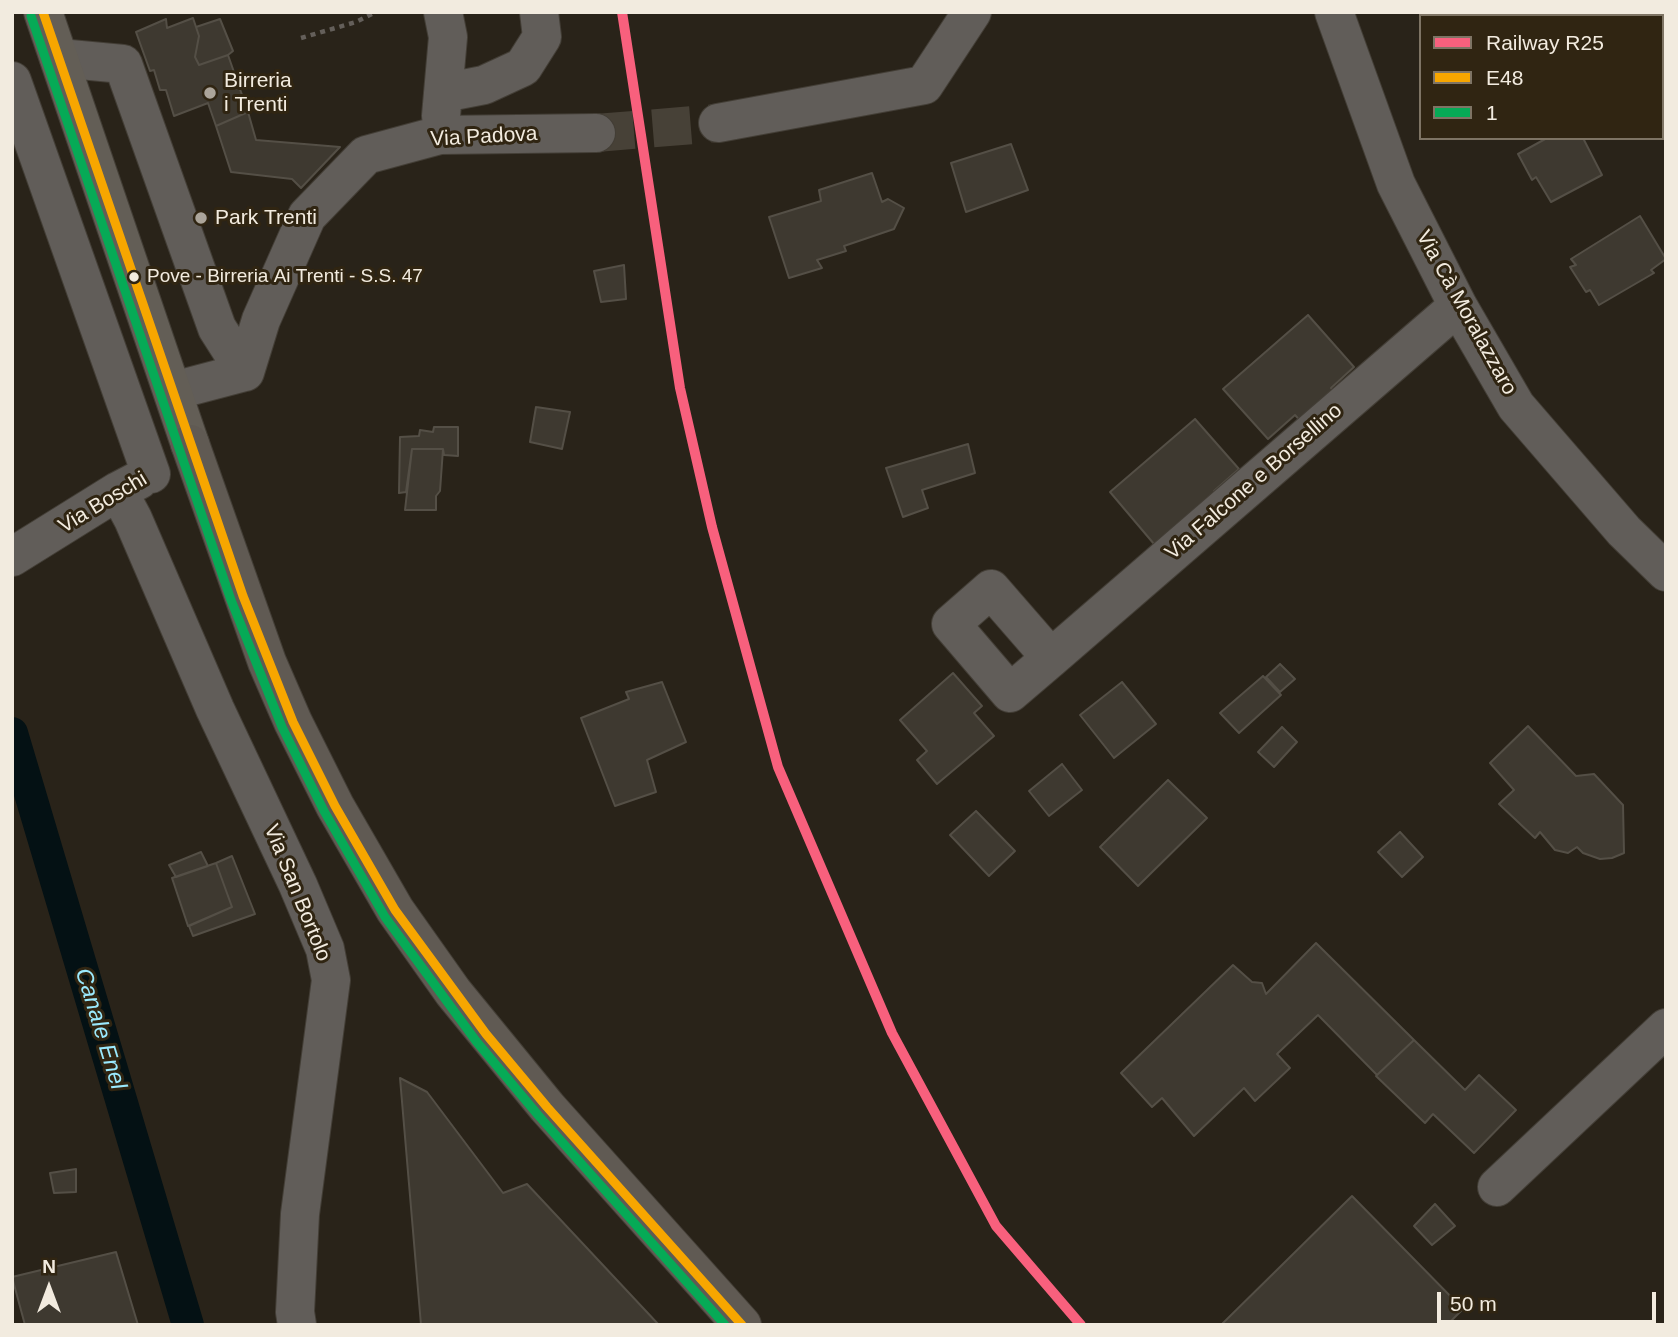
<!DOCTYPE html>
<meta charset="utf-8">
<style>
body{margin:0}
#map{position:relative;width:1678px;height:1337px;overflow:hidden;background:#292319;font-family:Arial,sans-serif}
canvas{display:block}
.frame{position:absolute;inset:0;border:14px solid #f2ebdf;pointer-events:none}
.legend{position:absolute;left:1419px;top:14px;width:245px;height:126px;box-sizing:border-box;background:#302512;border:2px solid #7e7464;margin:0;padding:9px 12px;list-style:none;font-size:21px;color:#f2ebdf}
.legend li{display:flex;align-items:center;gap:14px;height:35px}
.legend b{width:35px;border:2px solid #7e7464}
.north{position:absolute;left:14px;top:1253px;width:70px;height:70px;-webkit-text-stroke:5px #302512;paint-order:stroke;rotate:0deg;font-size:19px;font-weight:700;line-height:28px;text-align:center;color:#f2ebdf}
.north::after{content:'';display:block;margin:auto;width:24px;height:32px;background:#f2ebdf;clip-path:polygon(50% 0,100% 100%,50% 72%,0 100%)}
.scale{position:absolute;left:1437px;top:1292px;width:219px;height:32px;box-sizing:border-box;border:4px solid #f2ebdf;border-top:0;padding-left:9px;font-size:21px;line-height:24px;white-space:nowrap;color:#f2ebdf;-webkit-text-stroke:5px #302512;paint-order:stroke}
</style>
<div id="map">
<canvas width="1678" height="1337"></canvas>
<div class="frame"></div>
<ul class="legend">
<li><b style="height:9px;background:#f8607d"></b>Railway R25</li>
<li><b style="height:9px;background:#f7a600"></b>E48</li>
<li><b style="height:9px;background:#06aa56"></b>1</li>
</ul>
<div class="north">N</div>
<div class="scale">50 m</div>
</div>
<script>
const ctx = document.querySelector('canvas').getContext('2d');
ctx.lineJoin = 'round';
const toPath = rows => new Path2D(rows.map(r => 'M' + r).join(''));
function trace(path, color, width, dash) { ctx.strokeStyle = color; ctx.lineWidth = width; ctx.lineCap = dash ? 'butt' : 'round'; ctx.setLineDash(dash || []); ctx.stroke(path); }
function fill(path, color) { ctx.fillStyle = color; ctx.fill(path, 'evenodd'); }
function drawText(font, color, halo, rows, align = 'center') {
  ctx.font = font + ' Arial,sans-serif'; ctx.lineWidth = 6; ctx.setLineDash([]); ctx.textBaseline = 'middle'; ctx.strokeStyle = halo; ctx.fillStyle = color; for (const [text, x, y, turn = 0] of rows) {
    ctx.save(); ctx.translate(x, y); ctx.rotate((+turn || 0) * Math.PI / 180); ctx.textAlign = isNaN(turn) ? turn : align; if (halo) ctx.strokeText(text, 0, 0); ctx.fillText(text, 0, 0); ctx.restore();
  }
}
trace(toPath([
 [12,733,188,1325]
]), '#041114', 32);
const building = toPath([
 [193,18,199,36,195,57,199,65,228,55,248,112,216,126,208,103,174,116,166,90,160,90,154,70,150,71,136,32,166,19,167,28,193,18],
 [220,19,233,51,228,55,199,65,195,57,199,36,196,27,220,19],
 [248,112,256,140,340,147,301,188,292,179,231,172,216,126,248,112],
 [1547,138,1583,138,1602,175,1551,202,1536,177,1532,180,1518,154,1547,138],
 [1011,144,1028,190,966,212,951,163,1011,144],
 [872,173,882,202,888,199,904,208,894,229,844,246,846,251,817,260,822,268,789,278,769,217,821,201,819,190,872,173],
 [1640,216,1666,259,1651,270,1654,273,1599,305,1590,290,1586,292,1570,267,1576,265,1571,259,1640,216],
 [624,265,626,299,601,302,594,271,624,265],
 [1308,315,1354,367,1331,388,1338,396,1305,426,1295,415,1268,439,1223,389,1308,315],
 [536,407,570,412,562,449,530,442,536,407],
 [1195,419,1239,469,1214,491,1219,497,1154,544,1110,492,1195,419],
 [434,427,458,427,458,456,444,455,443,449,412,449,406,492,399,493,400,437,419,436,420,430,433,432,434,427],
 [968,444,975,473,922,490,928,508,903,517,886,468,968,444],
 [412,449,443,449,440,491,436,496,436,510,405,510,412,449],
 [1280,664,1295,679,1280,692,1266,677,1280,664],
 [953,673,982,706,974,713,994,736,937,784,917,760,927,751,900,720,953,673],
 [1263,676,1281,695,1239,733,1220,713,1263,676],
 [662,682,686,742,647,760,656,792,615,806,581,718,629,699,626,692,662,682],
 [1122,682,1156,724,1114,758,1080,715,1122,682],
 [1528,726,1576,776,1594,774,1623,805,1624,853,1612,858,1600,859,1583,853,1577,847,1568,853,1555,850,1540,832,1535,838,1499,804,1514,790,1490,763,1528,726],
 [1282,727,1297,742,1274,767,1258,752,1282,727],
 [1062,764,1082,790,1049,816,1029,791,1062,764],
 [1168,780,1207,818,1138,886,1100,847,1168,780],
 [976,811,1015,851,989,876,950,835,976,811],
 [1400,832,1423,857,1402,877,1378,852,1400,832],
 [201,852,208,866,176,877,169,865,201,852],
 [232,856,255,914,193,936,189,926,232,907,216,863,232,856],
 [216,863,232,907,188,926,172,878,216,863],
 [1316,943,1414,1040,1377,1075,1318,1015,1277,1054,1290,1068,1255,1101,1244,1088,1194,1136,1162,1098,1152,1107,1121,1073,1233,965,1252,982,1262,983,1266,994,1316,943],
 [1414,1040,1465,1090,1479,1075,1516,1110,1474,1153,1433,1114,1425,1123,1376,1076,1414,1040],
 [400,1078,427,1092,503,1193,527,1184,659,1325,421,1325,400,1078],
 [76,1169,76,1192,54,1193,50,1173,76,1169],
 [1352,1196,1463,1309,1447,1325,1221,1325,1352,1196],
 [1435,1204,1455,1226,1432,1245,1414,1226,1435,1204],
 [116,1252,138,1325,25,1325,12,1277,116,1252]
]);
fill(building, '#3e3930');
trace(building, '#544f46', 2);
trace(toPath([
 [596,133,718,123]
]), '#474137', 38, [38, 19]);
const minor = toPath([
 [1334,12,1396,184,1458,306,1516,406,1624,531,1666,572],
 [1618,12,1620,16],
 [59,58,123,64,217,328,245,372],
 [12,81,151,474],
 [1662,90,1666,96],
 [443,93,484,85,523,67,542,37,539,12],
 [441,116,448,37,443,12],
 [718,123,924,85,972,12],
 [245,372,261,320,307,216,366,155,440,135,596,133],
 [173,391,245,372],
 [118,491,133,519,215,709,298,885,325,949,331,980,300,1214,295,1312,297,1325],
 [12,557,118,491,139,480],
 [1051,658,991,589,951,624,1010,693,1051,658,1458,306],
 [1497,1187,1666,1028]
]);
const major = toPath([
 [43,12,190,444]
]);
const highway = toPath([
 [190,444,267,662,293,722,335,806,395,910,453,992,547,1107,742,1325]
]);
trace(minor, '#433e36', 40);
trace(major, '#433e36', 40);
trace(highway, '#433e36', 40);
trace(toPath([
 [301,38,356,22,376,12]
]), '#645f5a', 4.5, [5, 5]);
trace(minor, '#615d59', 38);
trace(major, '#635e56', 38);
trace(highway, '#605a53', 38);
trace(toPath([
 [43,12,243,596,293,722,335,806,395,910,486,1034,547,1107,742,1325]
]), '#f7a600', 9);
trace(toPath([
 [31,16,231,600,282,727,324,811,385,917,476,1041,538,1115,725,1325]
]), '#06aa56', 9);
trace(toPath([
 [622,12,680,388,712,527,778,767,892,1033,996,1226,1081,1325]
]), '#f8607d', 10);
for (const [x, y, r, color] of [
 [210,93,7,"#aca59a"],
 [201,218,7,"#aca59a"],
 [134,277,6,"#f2ebdf"]
]) { const dot = new Path2D(); dot.arc(x, y, r, 0, 2 * Math.PI); ctx.fillStyle = color; ctx.fill(dot); trace(dot, '#302512', 2.5); }
drawText('19px', '#f2ebdf', '#302512', [
 ["Pove - Birreria Ai Trenti - S.S. 47",147,277]
], 'left');
drawText('21px', '#f2ebdf', '#302512', [
 ["Birreria",224,81],
 ["i Trenti",224,105],
 ["Park Trenti",215,218]
], 'left');
drawText('21px', '#f2ebdf', '#302512', [
 ["Via Padova",484,137,-3],
 ["Via Cà Moralazzaro",1466,313,61],
 ["Via Falcone e Borsellino",1254,482,-41],
 ["Via Boschi",103,503,-31],
 ["Via San Bortolo",297,893,68]
]);
drawText('italic 23px', '#9beafe', '#302512', [
 ["Canale Enel",100,1029,73]
]);
</script>
